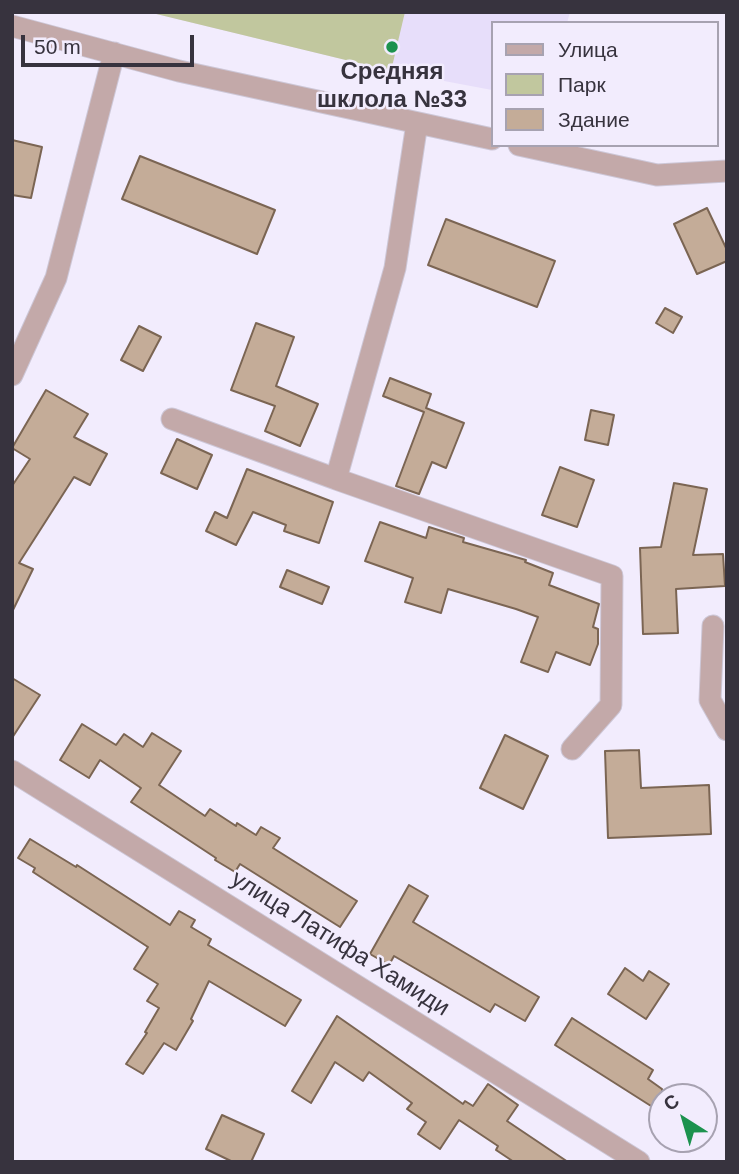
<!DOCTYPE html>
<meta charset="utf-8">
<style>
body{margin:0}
#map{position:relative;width:739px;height:1174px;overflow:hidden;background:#f2ecfd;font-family:Arial,sans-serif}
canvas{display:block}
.frame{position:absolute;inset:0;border:14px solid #37333e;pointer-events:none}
.legend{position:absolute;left:491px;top:21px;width:228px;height:126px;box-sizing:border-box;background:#f2ecfd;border:2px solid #a7a2b1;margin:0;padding:9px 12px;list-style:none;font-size:21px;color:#37333e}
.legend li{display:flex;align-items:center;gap:14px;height:35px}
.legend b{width:35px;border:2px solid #a7a2b1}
.north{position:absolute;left:648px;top:1083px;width:70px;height:70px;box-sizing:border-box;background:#f2ecfd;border:2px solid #a7a2b1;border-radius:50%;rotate:323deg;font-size:19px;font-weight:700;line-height:28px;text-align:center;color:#37333e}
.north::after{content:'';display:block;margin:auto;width:24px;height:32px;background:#1c924e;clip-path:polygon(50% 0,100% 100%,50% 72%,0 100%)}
.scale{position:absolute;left:21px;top:35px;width:173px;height:32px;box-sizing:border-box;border:4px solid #37333e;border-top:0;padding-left:9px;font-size:21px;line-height:24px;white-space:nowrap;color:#37333e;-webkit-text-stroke:5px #f2ecfd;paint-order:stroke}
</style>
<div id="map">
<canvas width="739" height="1174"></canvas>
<div class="frame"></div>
<ul class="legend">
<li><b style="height:9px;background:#c3a9a9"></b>Улица</li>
<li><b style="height:19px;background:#c1c79e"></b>Парк</li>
<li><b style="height:19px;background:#c4ac98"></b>Здание</li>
</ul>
<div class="north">С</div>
<div class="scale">50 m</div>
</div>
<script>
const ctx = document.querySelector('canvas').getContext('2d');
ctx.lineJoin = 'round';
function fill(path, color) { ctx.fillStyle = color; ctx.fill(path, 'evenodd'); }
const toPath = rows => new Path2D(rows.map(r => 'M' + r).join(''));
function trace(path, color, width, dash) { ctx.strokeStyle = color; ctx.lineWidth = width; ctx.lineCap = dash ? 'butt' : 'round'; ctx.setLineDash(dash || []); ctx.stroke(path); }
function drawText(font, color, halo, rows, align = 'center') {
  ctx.font = font + ' Arial,sans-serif'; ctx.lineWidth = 5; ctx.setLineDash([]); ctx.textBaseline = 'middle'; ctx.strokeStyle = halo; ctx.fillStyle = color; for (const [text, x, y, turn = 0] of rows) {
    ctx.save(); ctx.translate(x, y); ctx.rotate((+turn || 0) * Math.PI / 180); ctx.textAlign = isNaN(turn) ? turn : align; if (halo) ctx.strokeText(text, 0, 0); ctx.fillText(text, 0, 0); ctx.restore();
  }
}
fill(toPath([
 [148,12,570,12,567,23,492,23,492,90,391,71]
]), '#e7defa');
fill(toPath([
 [148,12,405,12,391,71]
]), '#c1c79e');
const building = toPath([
 [12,140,42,147,31,198,12,195,12,140],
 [140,156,275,210,257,254,122,199,140,156],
 [707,208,727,250,727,261,697,274,674,224,707,208],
 [446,219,555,261,537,307,428,265,446,219],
 [665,308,682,317,673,333,656,323,665,308],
 [256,323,294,337,276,386,318,404,300,446,265,431,275,406,231,390,256,323],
 [139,326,161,337,143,371,121,360,139,326],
 [390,378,431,394,426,408,464,423,446,468,432,462,419,494,396,486,424,412,383,396,390,378],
 [46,390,88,414,74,437,107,454,90,485,74,477,19,563,33,569,12,612,12,486,30,459,12,448,46,390],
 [591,410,614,415,608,445,585,440,591,410],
 [177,439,212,455,197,489,161,473,177,439],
 [560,467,594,480,577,527,542,515,560,467],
 [247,469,333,502,319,543,284,531,286,525,253,512,236,545,206,531,215,512,227,518,247,469],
 [674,483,707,489,693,555,723,554,725,586,676,589,678,633,643,634,640,548,661,547,674,483],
 [380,522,426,538,429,527,464,538,463,542,526,560,525,562,553,573,549,585,599,604,593,627,598,629,598,644,590,665,556,652,548,672,521,662,538,617,516,609,448,589,441,613,405,602,413,578,365,561,380,522],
 [287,570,329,587,322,604,280,587,287,570],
 [12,678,40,695,12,738,12,678],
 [82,724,116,745,124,734,143,747,152,733,181,751,159,785,205,816,210,809,236,826,237,823,256,835,261,827,280,838,273,848,357,901,340,927,240,864,235,872,215,860,216,858,131,802,141,788,100,760,89,778,60,760,82,724],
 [505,735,548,756,523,809,480,788,505,735],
 [639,750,641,788,709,785,711,834,608,838,605,751,639,750],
 [30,839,76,867,77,865,170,925,179,911,195,920,191,927,211,939,208,945,301,1000,285,1026,209,981,191,1019,193,1021,176,1050,164,1043,143,1074,126,1064,147,1033,145,1032,159,1008,147,1001,158,984,134,969,148,947,33,872,35,868,18,858,30,839],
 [409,885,428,896,413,922,539,997,525,1021,495,1004,490,1012,394,956,389,965,370,954,409,885],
 [625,968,643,981,649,971,669,984,646,1019,608,994,625,968],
 [337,1016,463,1104,465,1101,473,1106,488,1084,518,1105,507,1121,568,1162,514,1162,496,1150,498,1146,459,1120,440,1149,418,1134,426,1122,407,1109,412,1103,369,1072,363,1081,335,1062,311,1103,292,1091,337,1016],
 [572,1018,653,1070,648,1079,662,1089,662,1113,555,1045,572,1018],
 [222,1115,264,1134,251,1162,233,1162,206,1149,222,1115]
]);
fill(building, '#c4ac98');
trace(building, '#7b6553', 2);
const street = toPath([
 [12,26,179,71,492,139],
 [519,145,657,175,727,171],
 [12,375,56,278,114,53],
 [172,419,336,479,395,268,417,123],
 [336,479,612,576,611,705,572,749],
 [713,626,710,700,727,730],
 [12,771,639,1162]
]);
trace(street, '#cdc7d7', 23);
trace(street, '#c3a9a9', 21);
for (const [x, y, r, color] of [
 [392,47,7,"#1c924e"]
]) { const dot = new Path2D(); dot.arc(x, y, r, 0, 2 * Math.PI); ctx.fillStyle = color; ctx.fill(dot); trace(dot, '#f2ecfd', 2.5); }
drawText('bold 24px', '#37333e', '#f2ecfd', [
 ["Средняя",392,72],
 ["шклола №33",392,100]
]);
drawText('24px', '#37333e', '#f2ecfd', [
 ["улица Латифа Хамиди",340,944,32]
]);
</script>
